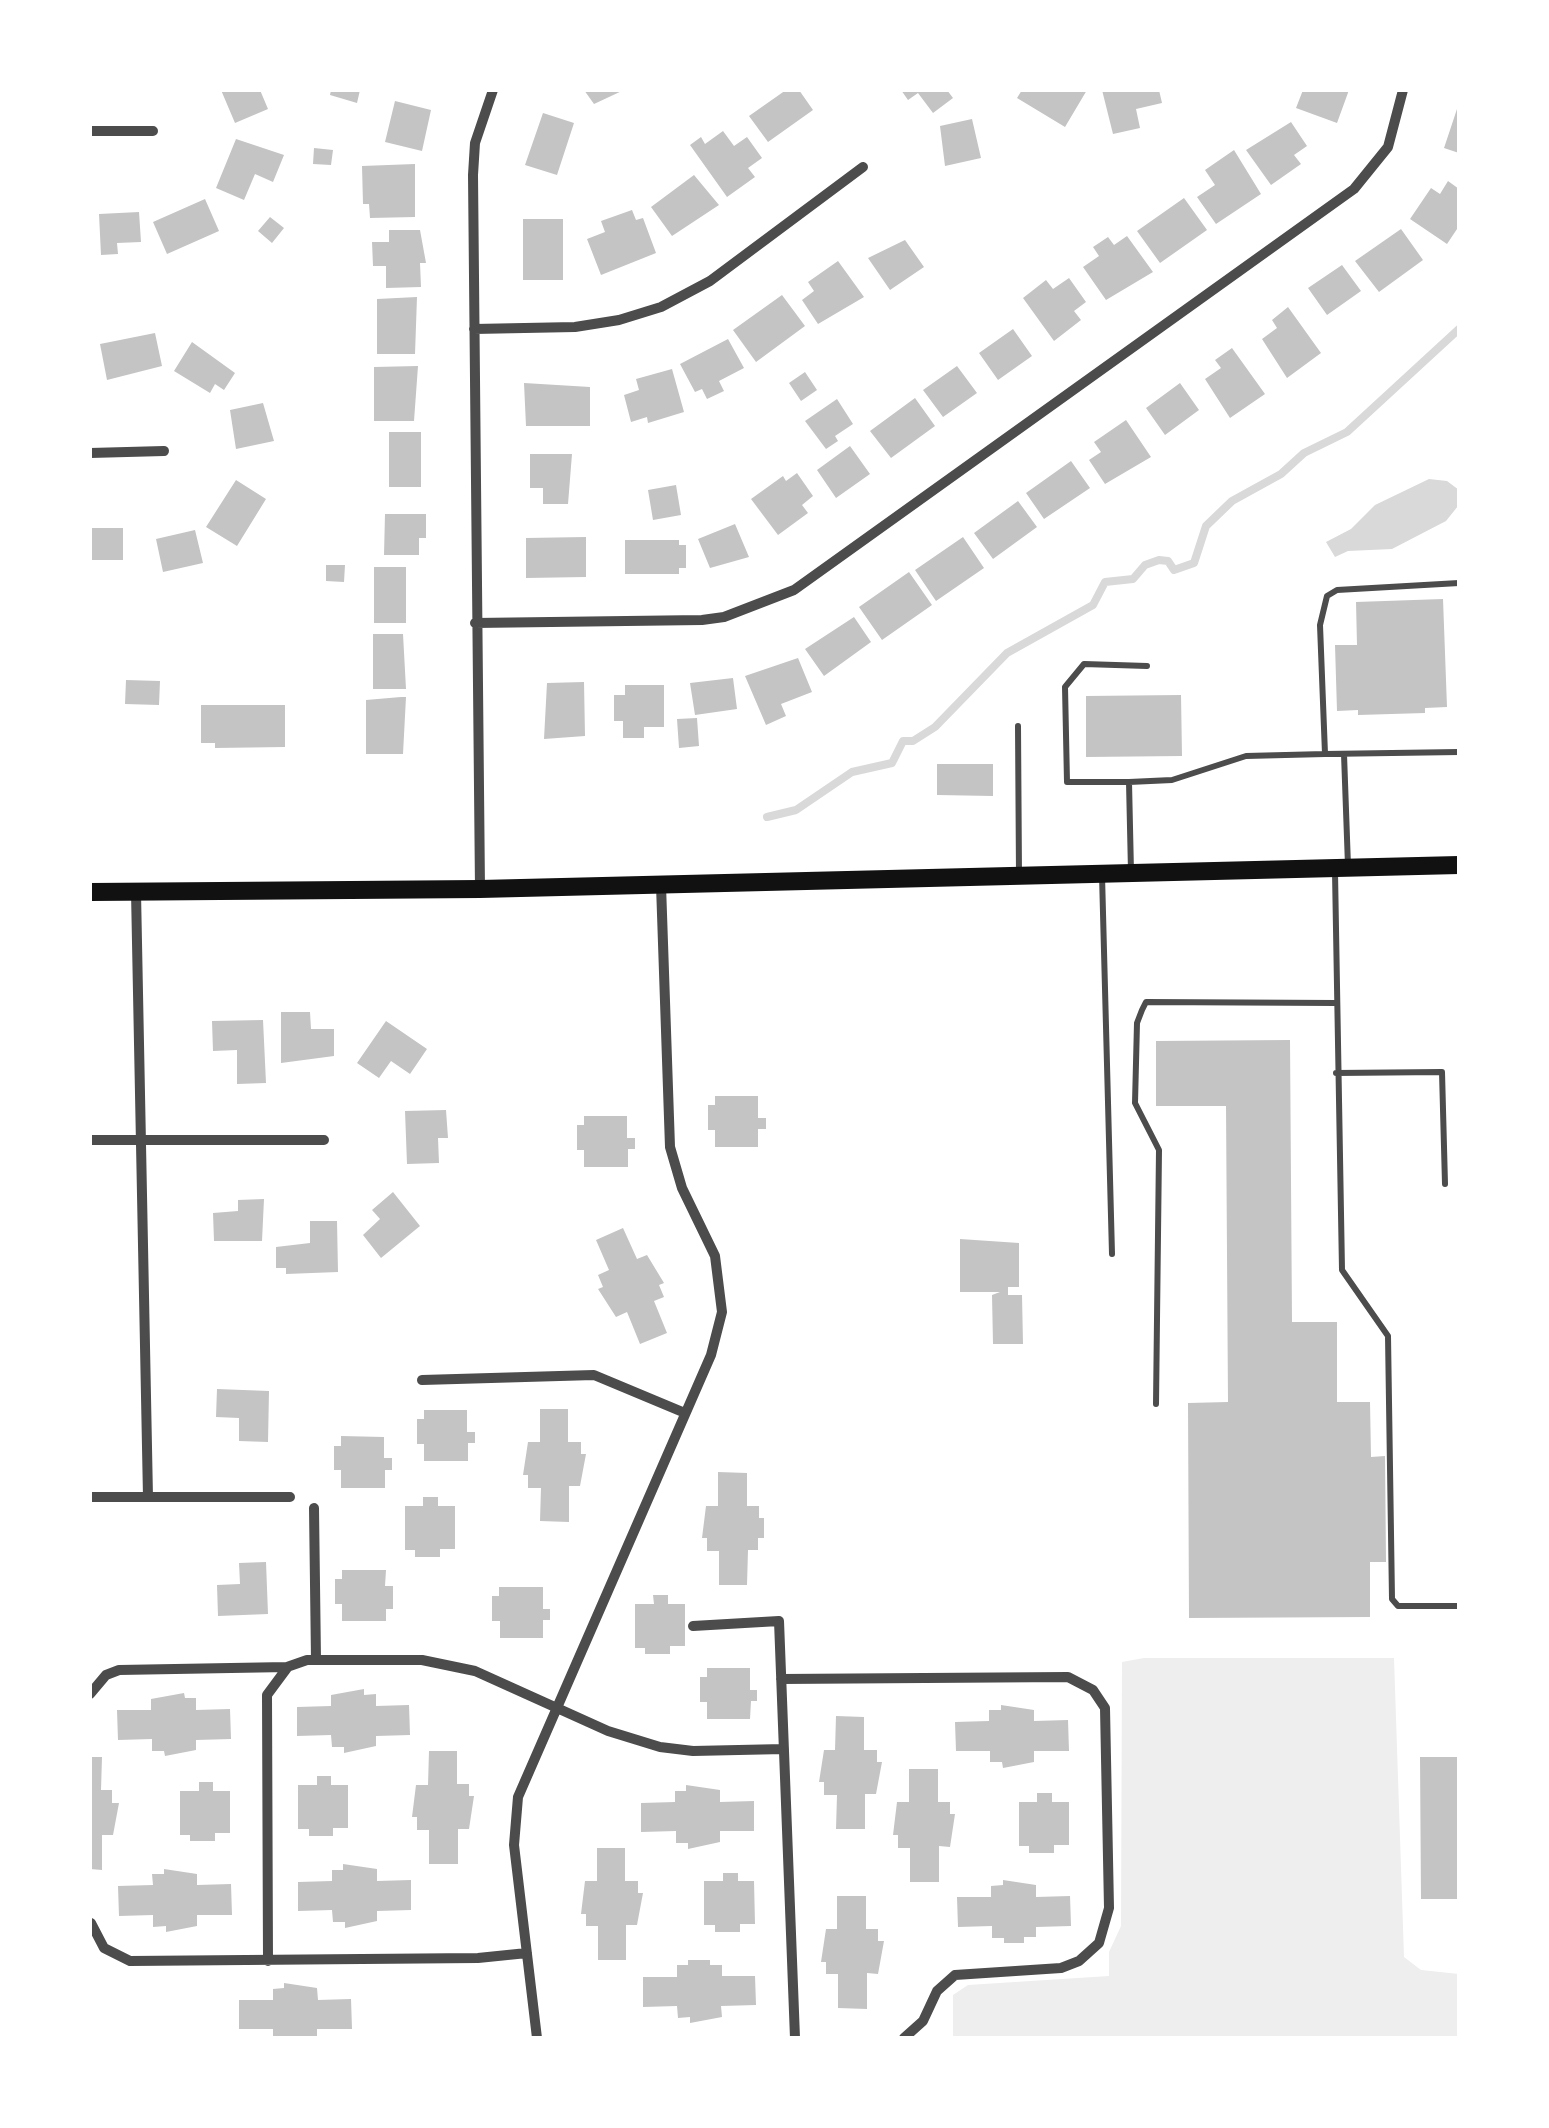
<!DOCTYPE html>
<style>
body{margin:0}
#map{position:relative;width:1549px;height:2128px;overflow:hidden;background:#fff;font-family:"Zilla Slab",serif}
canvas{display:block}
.frame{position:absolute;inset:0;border:92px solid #fff;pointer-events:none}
</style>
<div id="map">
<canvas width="1549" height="2128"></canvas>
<div class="frame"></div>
</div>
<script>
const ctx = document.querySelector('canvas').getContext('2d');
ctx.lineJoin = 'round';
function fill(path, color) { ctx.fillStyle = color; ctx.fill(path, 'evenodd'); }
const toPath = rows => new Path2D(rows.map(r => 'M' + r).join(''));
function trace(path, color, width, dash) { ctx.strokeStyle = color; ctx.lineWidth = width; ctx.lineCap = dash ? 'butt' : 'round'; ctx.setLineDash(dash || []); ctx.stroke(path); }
fill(toPath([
 [1144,1658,1394,1658,1404,1957,1421,1970,1459,1974,1459,2038,953,2038,953,1995,968,1985,1109,1976,1109,1952,1121,1926,1122,1662]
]), '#eee');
fill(toPath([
 [1429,479,1447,481,1459,490,1458,506,1446,521,1392,549,1348,551,1335,557,1326,542,1351,529,1375,505]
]), '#d9d9d9');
trace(toPath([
 [767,817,796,810,852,772,892,763,903,741,913,741,935,727,1007,653,1093,605,1105,582,1133,579,1145,565,1159,560,1168,561,1174,570,1194,563,1206,526,1232,501,1281,474,1304,453,1347,432,1459,329]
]), '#d9d9d9', 8);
fill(toPath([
 [221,90,260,90,268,109,235,123],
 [331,90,360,90,357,103,330,95],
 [584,90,624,90,594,104],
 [786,90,799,90,813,110,768,142,749,116],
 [901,90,947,90,953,98,933,113,918,93,908,100],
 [1022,90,1087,90,1065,127,1017,98],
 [1102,90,1159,90,1162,103,1136,109,1140,128,1113,134],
 [1303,90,1349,90,1337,123,1296,108],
 [395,101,431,110,422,151,385,142],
 [1459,103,1459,153,1444,148],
 [543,113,574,123,557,175,525,165],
 [972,119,981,158,945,166,940,126],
 [1291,122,1307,146,1294,155,1301,164,1271,185,1246,150],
 [723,131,734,146,747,137,762,158,748,168,755,177,727,197,690,145,701,137,705,144],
 [236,139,284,155,273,182,255,174,244,200,216,188],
 [314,148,333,150,331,165,313,164],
 [1234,150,1261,194,1216,224,1197,197,1215,185,1205,170],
 [415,164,415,217,370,218,369,204,363,204,362,166],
 [694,175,719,205,672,236,651,207],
 [1448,181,1459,189,1459,226,1447,244,1410,219,1431,188,1440,194],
 [1184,198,1207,230,1160,263,1137,231],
 [205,199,219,231,167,254,153,222],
 [632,210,636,220,643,218,656,253,601,275,587,239,605,232,601,221],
 [139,212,141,242,117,243,118,254,101,255,99,214],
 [270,217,284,228,272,243,258,231],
 [523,219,563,219,563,280,523,280],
 [1401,229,1423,260,1379,292,1355,261],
 [389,230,420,230,426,263,420,263,421,287,386,288,386,266,373,266,372,242,389,242],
 [1127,236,1153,272,1106,300,1083,267,1099,256,1093,247,1108,237,1114,245],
 [905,240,924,267,890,290,868,258],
 [838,261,864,297,818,324,802,300,814,291,808,282],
 [1342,265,1361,291,1327,315,1308,288],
 [1069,278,1086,302,1074,311,1081,320,1054,341,1023,298,1046,280,1053,289],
 [782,295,805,326,756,362,733,330],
 [417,297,415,354,377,354,377,299],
 [1288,307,1321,353,1287,378,1262,339,1277,328,1272,320],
 [1013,329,1032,356,998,380,979,353],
 [155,333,162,366,107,380,100,344],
 [728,339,744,368,719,381,724,391,707,399,702,389,695,392,680,364],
 [192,342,235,373,224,390,215,384,210,393,174,371],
 [1232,348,1265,394,1230,418,1205,379,1221,368,1215,360],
 [418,366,414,421,374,421,374,367],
 [957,366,977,393,943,417,923,390],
 [672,369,684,412,648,423,647,417,631,422,624,395,639,390,636,379],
 [805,372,817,390,801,401,789,383],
 [524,383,590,387,590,426,526,426],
 [1180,383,1199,410,1165,435,1146,408],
 [915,398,935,426,891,458,870,431],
 [837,399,853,424,835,436,838,441,826,449,805,421],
 [263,403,274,441,236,449,230,410],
 [1126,420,1151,457,1105,484,1089,460,1101,452,1094,442],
 [389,432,421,432,421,487,389,487],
 [850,446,870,474,836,498,817,470],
 [530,454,572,454,568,504,543,504,543,488,530,488],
 [1071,461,1090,488,1044,519,1026,493],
 [797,473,813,496,802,505,808,513,778,535,751,499,783,476,786,481],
 [236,480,266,499,237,546,206,527],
 [676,485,681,515,653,520,648,490],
 [1018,501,1037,527,993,559,974,533],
 [385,514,426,514,426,538,419,538,419,555,384,555],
 [735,524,749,557,710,568,698,539],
 [90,528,123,528,123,560,90,560],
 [195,530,203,563,163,572,156,539],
 [586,537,586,577,526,578,526,538],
 [963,537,984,568,936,601,915,570],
 [625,540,679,540,679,545,686,545,686,568,679,568,679,574,625,574],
 [326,565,345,565,344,582,326,581],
 [374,567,406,567,406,623,374,623],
 [909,572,932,605,882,640,859,607],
 [1443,599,1447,707,1425,708,1425,713,1358,715,1358,710,1337,711,1335,645,1357,645,1356,602],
 [854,617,871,642,824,676,805,649],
 [373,634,403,634,406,689,373,689],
 [798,658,812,692,781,704,786,716,766,725,745,676],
 [733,678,737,709,695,715,690,683],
 [126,680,160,681,159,705,125,704],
 [584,682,585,736,544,739,547,683],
 [625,685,664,685,664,727,644,727,644,738,623,738,623,721,614,721,614,695,625,695],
 [1181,695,1182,756,1086,757,1086,696],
 [401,697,406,697,403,754,366,754,366,700],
 [201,705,285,705,285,747,215,748,215,743,201,743],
 [697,718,699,746,679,748,677,719],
 [937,764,993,764,993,796,937,795],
 [281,1012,310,1012,311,1029,334,1029,334,1056,281,1063],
 [263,1020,266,1083,237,1084,237,1050,213,1051,212,1021],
 [386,1021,427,1049,410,1074,391,1061,379,1078,357,1063],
 [1290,1040,1292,1322,1337,1322,1337,1402,1370,1402,1371,1457,1385,1456,1386,1562,1370,1562,1370,1617,1189,1618,1188,1403,1228,1402,1226,1106,1156,1106,1156,1041],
 [715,1096,758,1096,758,1118,766,1118,766,1129,758,1129,758,1147,715,1147,715,1130,708,1130,708,1105,715,1105],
 [446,1110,448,1138,438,1138,439,1163,407,1164,405,1111],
 [584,1116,627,1116,627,1138,635,1138,635,1149,628,1149,628,1167,584,1167,584,1150,577,1150,577,1125,584,1125],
 [393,1192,420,1226,381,1258,363,1235,380,1219,372,1210],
 [264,1199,262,1241,214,1241,213,1213,238,1211,238,1200],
 [310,1221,337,1221,338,1272,286,1274,286,1268,276,1268,276,1247,310,1243],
 [623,1228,637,1259,647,1255,664,1283,659,1285,664,1297,654,1301,667,1333,640,1344,627,1312,616,1317,598,1289,603,1287,598,1275,609,1270,596,1240],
 [960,1239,1019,1243,1019,1287,1008,1287,1008,1295,1022,1295,1023,1344,993,1344,992,1295,1000,1292,960,1292],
 [217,1389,269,1391,268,1442,239,1441,239,1418,216,1417],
 [540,1409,568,1409,568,1442,581,1442,581,1454,586,1454,580,1486,569,1486,569,1522,540,1521,541,1488,528,1488,528,1475,523,1475,528,1442,540,1442],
 [424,1410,467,1410,467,1432,475,1432,475,1443,468,1443,468,1461,424,1461,424,1444,417,1444,417,1419,424,1419],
 [341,1436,384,1437,384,1458,392,1458,392,1470,385,1470,385,1488,341,1488,341,1470,334,1470,334,1446,341,1446],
 [718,1472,747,1473,747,1506,759,1506,759,1518,764,1518,764,1538,758,1538,758,1550,748,1550,747,1585,719,1585,719,1551,707,1551,707,1538,702,1538,706,1506,718,1506],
 [423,1497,438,1497,438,1506,455,1506,455,1549,440,1549,440,1557,415,1557,415,1550,405,1550,405,1506,423,1506],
 [266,1562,268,1614,218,1616,217,1585,240,1584,239,1563],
 [342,1570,386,1570,385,1586,393,1586,393,1609,386,1609,386,1621,342,1621,342,1604,335,1604,335,1579,342,1579],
 [499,1587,543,1587,543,1609,550,1609,550,1620,543,1620,543,1638,500,1638,500,1621,492,1621,492,1596,499,1596],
 [653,1595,668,1595,668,1604,685,1604,685,1646,670,1646,670,1654,645,1654,645,1648,635,1648,635,1604,654,1604],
 [707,1668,750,1668,750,1690,757,1690,757,1701,751,1701,750,1719,707,1719,707,1702,700,1702,700,1677,707,1677],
 [364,1689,364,1695,376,1694,376,1706,409,1705,410,1735,376,1736,376,1746,344,1753,344,1747,332,1747,331,1735,297,1736,297,1707,331,1706,331,1695],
 [184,1693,185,1698,196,1698,196,1710,230,1709,231,1739,196,1740,196,1750,165,1756,164,1751,152,1751,152,1739,118,1740,117,1710,151,1710,151,1699],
 [1001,1705,1034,1710,1034,1721,1068,1720,1069,1751,1034,1751,1034,1762,1003,1768,1002,1762,990,1762,990,1751,956,1751,955,1722,989,1721,989,1710,1001,1710],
 [836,1716,864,1717,864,1750,877,1750,877,1762,882,1762,876,1794,865,1794,865,1829,836,1829,837,1795,824,1795,824,1782,819,1782,824,1750,835,1750],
 [429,1751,457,1751,457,1784,469,1784,469,1796,474,1796,469,1829,458,1829,458,1864,429,1864,429,1830,417,1830,417,1817,412,1817,416,1785,428,1785],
 [90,1757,102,1757,101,1790,112,1790,112,1803,119,1803,113,1835,102,1835,102,1870,90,1869],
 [1420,1757,1459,1757,1459,1899,1421,1899],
 [909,1769,938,1769,938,1802,950,1802,950,1814,955,1814,950,1847,939,1846,939,1882,910,1882,910,1848,898,1848,898,1835,893,1835,897,1802,909,1802],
 [317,1776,331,1776,331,1785,348,1785,348,1828,333,1828,333,1836,309,1836,309,1829,298,1829,298,1785,317,1785],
 [199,1782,213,1782,213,1791,230,1791,230,1833,215,1833,215,1841,190,1841,190,1835,180,1835,180,1791,199,1791],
 [686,1785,720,1790,720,1802,754,1801,754,1831,720,1831,720,1842,688,1849,688,1843,676,1843,676,1831,641,1832,641,1803,675,1802,675,1791,686,1791],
 [1037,1793,1052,1793,1052,1802,1069,1802,1069,1845,1054,1845,1054,1853,1029,1853,1029,1846,1019,1846,1019,1802,1037,1802],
 [597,1848,625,1848,625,1881,638,1881,638,1893,643,1893,637,1925,626,1925,626,1960,598,1960,598,1926,586,1926,586,1914,581,1914,585,1881,597,1881],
 [343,1864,377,1869,377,1881,411,1880,411,1910,377,1911,377,1921,345,1928,345,1922,333,1922,332,1910,298,1911,298,1882,332,1881,332,1870,343,1870],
 [164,1869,197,1874,197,1885,231,1884,232,1915,197,1915,197,1926,166,1932,166,1926,153,1927,153,1915,119,1916,118,1886,153,1885,152,1874,164,1874],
 [723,1873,738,1873,738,1881,754,1881,755,1924,740,1924,740,1932,715,1932,715,1925,704,1925,704,1881,723,1881],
 [1003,1880,1036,1885,1036,1897,1070,1896,1071,1926,1036,1927,1036,1937,1024,1937,1024,1943,1004,1943,1004,1938,992,1938,992,1926,958,1927,957,1897,991,1897,991,1886,1003,1885],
 [837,1896,866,1896,866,1929,878,1929,878,1941,884,1941,878,1974,867,1973,867,2009,838,2008,838,1974,826,1974,826,1962,821,1962,826,1929,837,1929],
 [688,1960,710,1960,710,1965,722,1965,722,1976,755,1976,756,2005,721,2006,722,2017,690,2023,690,2017,678,2018,677,2006,643,2007,643,1977,677,1977,677,1965,688,1965],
 [284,1983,317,1988,318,2000,351,1999,352,2029,317,2029,317,2038,273,2038,273,2029,239,2029,239,2000,273,2000,273,1989,284,1988]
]), '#c4c4c4');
trace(toPath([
 [1459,583,1337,590,1327,596,1320,625,1325,754,1459,752],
 [1018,726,1019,875],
 [1344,754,1348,866],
 [1129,782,1067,782,1065,687,1084,664,1147,666],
 [1131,872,1129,782,1172,780,1246,756,1325,754],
 [1335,872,1342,1270,1388,1336,1392,1599,1398,1606,1459,1606],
 [1102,875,1112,1254],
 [1336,1073,1442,1072,1445,1184],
 [1156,1404,1159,1150,1135,1103,1137,1023,1142,1010,1146,1002,1336,1003]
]), '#4c4c4c', 6);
trace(toPath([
 [90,131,153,131],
 [474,329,575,327,619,320,661,307,710,281,863,167],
 [90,453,164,451],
 [475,623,702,620,724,617,794,590,1354,189,1388,147,1403,90],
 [480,889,473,175,475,143,493,90],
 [136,892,148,1497],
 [90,1140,324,1140],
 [422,1380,594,1375,685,1413],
 [90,1497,290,1497],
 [314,1508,316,1660],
 [693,1626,779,1621,795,2038],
 [781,1679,1068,1677,1093,1690,1105,1708,1109,1908,1099,1943,1079,1961,1061,1968,955,1975,937,1991,923,2021,904,2038],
 [90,1694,106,1675,119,1670,287,1667,307,1660,422,1660,475,1671,608,1731,660,1747,693,1751,784,1749],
 [91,1923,104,1948,130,1961,478,1958,527,1953],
 [268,1961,267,1695,287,1668],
 [537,2038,514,1845,518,1797,711,1355,722,1312,715,1256,682,1188,670,1147,661,885]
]), '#4c4c4c', 10);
trace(toPath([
 [90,892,480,889,1459,865]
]), '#111', 18);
</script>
